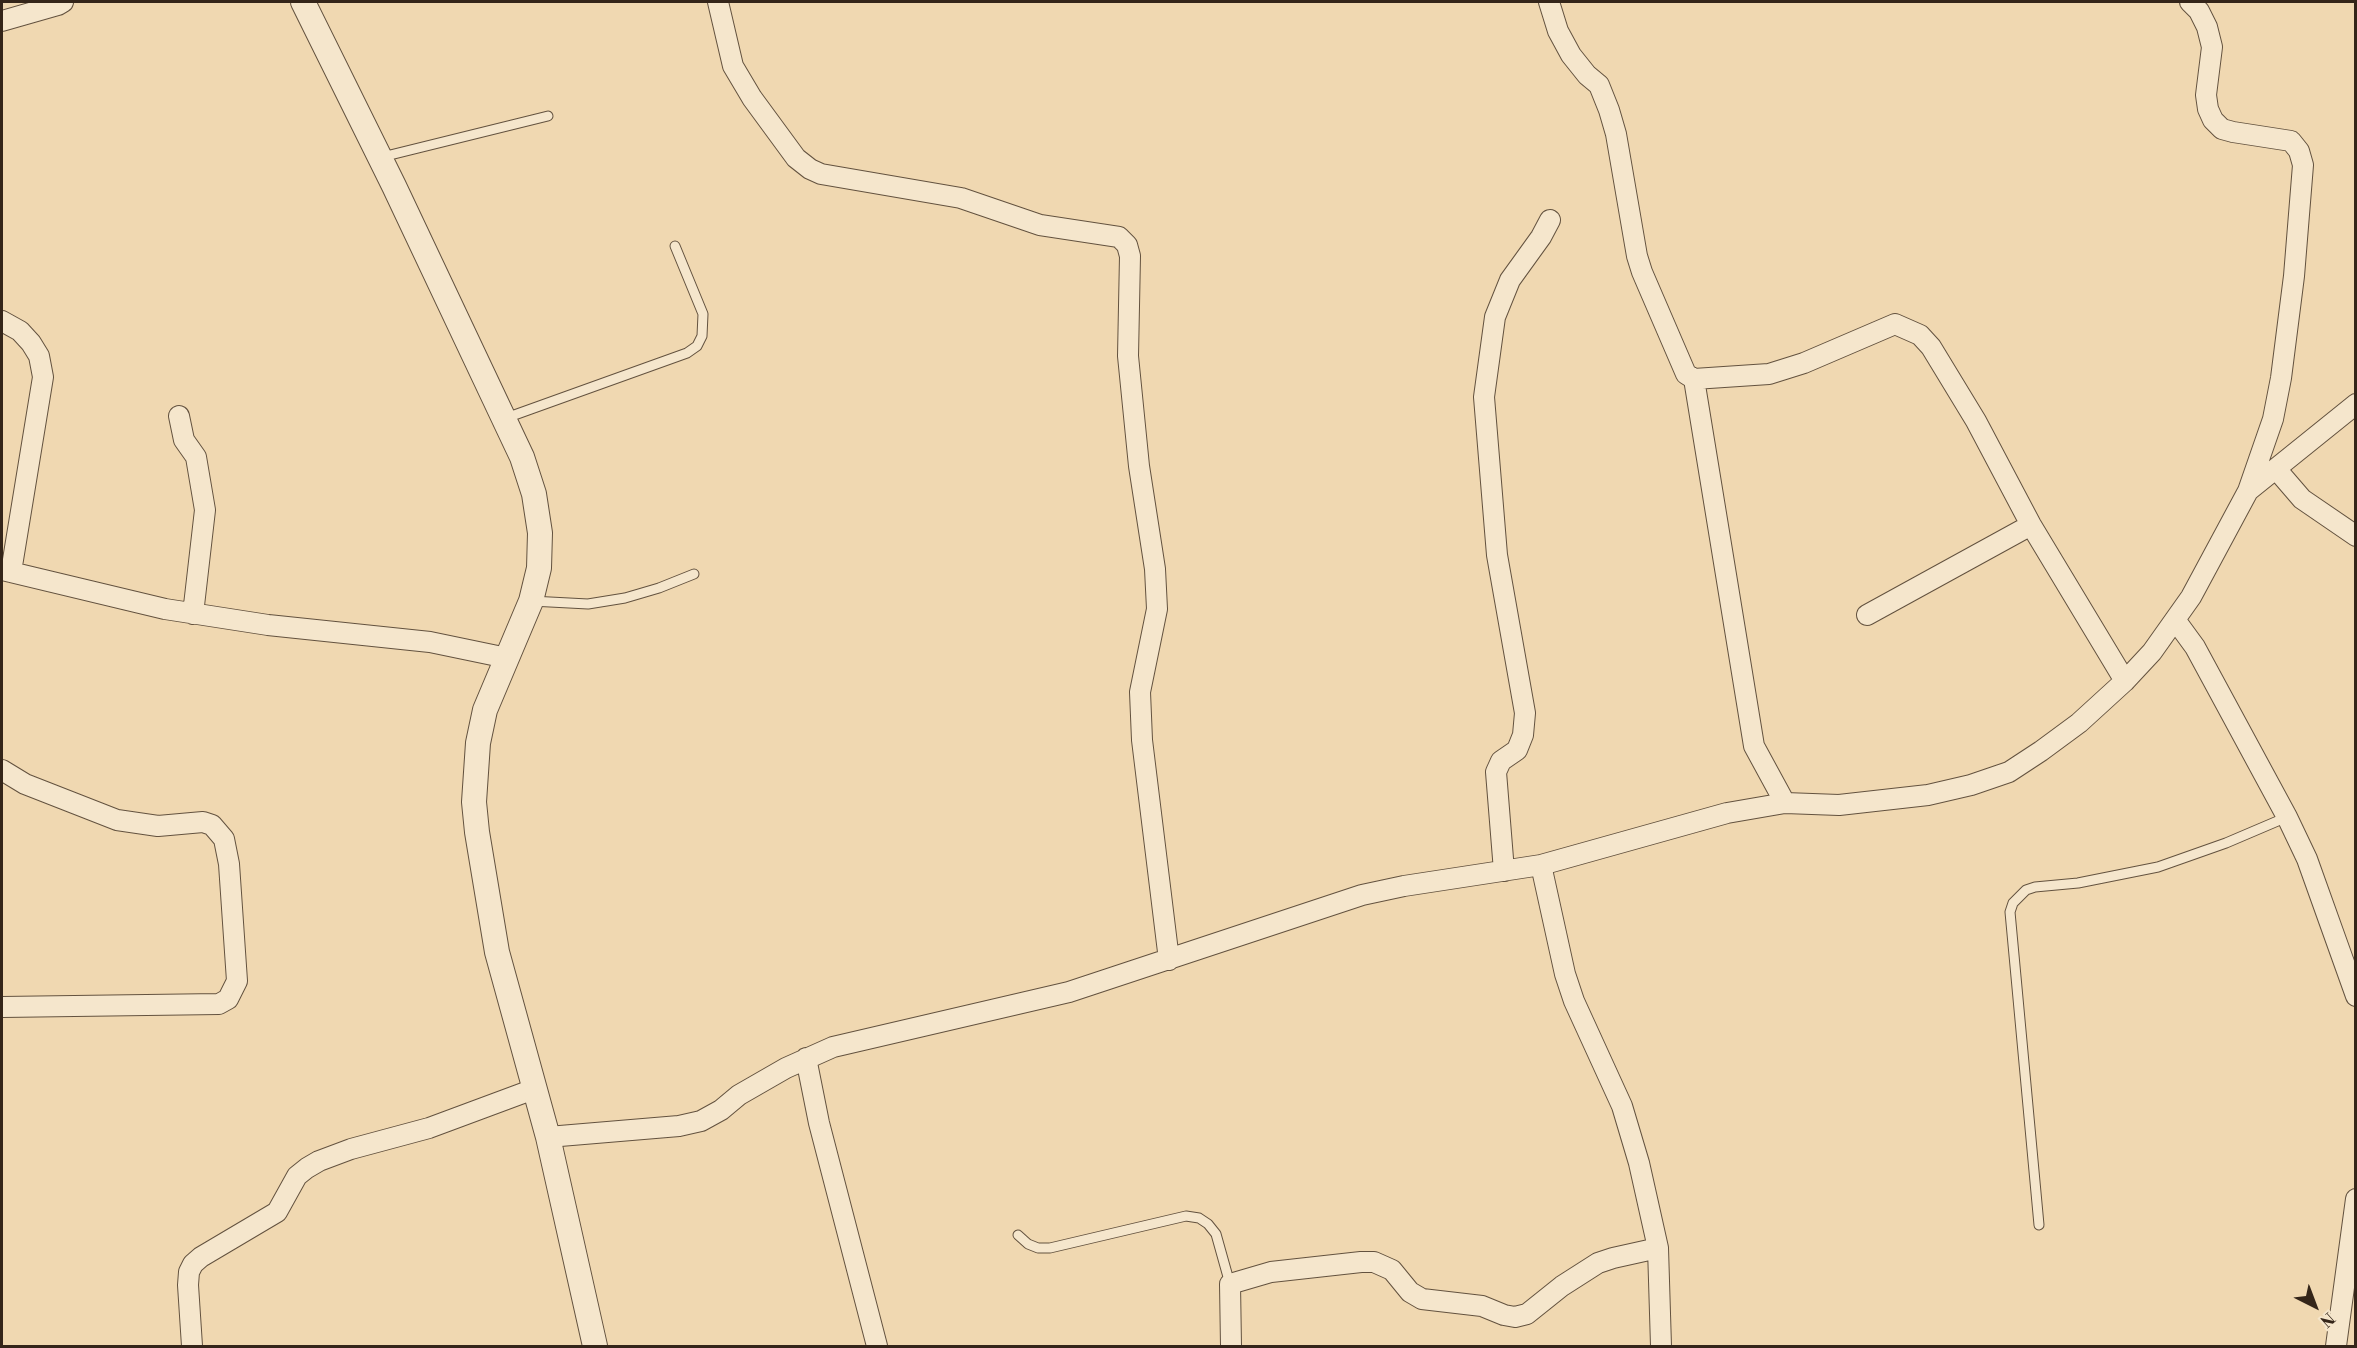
<!DOCTYPE html>
<style>
body{margin:0}
#map{position:relative;width:2357px;height:1348px;overflow:hidden;background:#f0d8b1;font-family:"Libre Bodoni",serif}
canvas{display:block}
.frame{position:absolute;inset:0;border:3px solid #342519;pointer-events:none}
.north{position:absolute;left:2285px;top:1276px;width:60px;height:60px;-webkit-text-stroke:4px #f5e6cc;paint-order:stroke;rotate:138deg;font-size:16px;font-weight:700;line-height:24px;text-align:center;color:#342519}
.north::after{content:'';display:block;margin:auto;width:21px;height:27px;background:#342519;clip-path:polygon(50% 0,100% 100%,50% 72%,0 100%)}
</style>
<div id="map">
<canvas width="2357" height="1348"></canvas>
<div class="frame"></div>
<div class="north">N</div>
</div>
<script>
const c = document.querySelector('canvas').getContext('2d');
c.lineJoin = 'round';
const poly = rows => new Path2D(rows.map(r => 'M' + r).join(''));
function strokePath(path, color, width, dash) { c.strokeStyle = color; c.lineWidth = width; c.lineCap = dash ? 'butt' : 'round'; c.setLineDash(dash || []); c.stroke(path); }
const service = poly([
 [382,157,548,116],
 [506,418,687,353,697,346,702,336,703,314,675,246],
 [531,601,588,604,625,598,659,588,694,574],
 [2039,1225,2010,912,2013,903,2026,890,2035,887,2078,883,2158,867,2226,843,2287,817],
 [1018,1235,1028,1244,1038,1248,1050,1248,1186,1216,1199,1218,1208,1224,1216,1234,1230,1284]
]);
const minor = poly([
 [718,2,733,66,752,98,796,158,810,169,821,174,961,198,1040,225,1119,237,1127,245,1130,256,1128,356,1139,466,1155,569,1157,609,1140,692,1142,740,1169,960],
 [1549,2,1558,31,1571,55,1587,75,1599,85,1609,110,1616,134,1637,256,1642,272,1686,374,1694,379,1769,374,1804,363,1895,324,1920,335,1931,347,1976,421,2031,525,2125,681],
 [2,21,58,5,63,2],
 [2,321,20,331,31,343,39,356,43,377,11,572],
 [1694,379,1754,746,1785,803],
 [179,416,184,440,196,457,205,510,193,614],
 [2277,470,2302,499,2356,536],
 [2248,491,2356,404],
 [2,570,165,609,268,625,430,642,507,658],
 [1867,615,2031,525],
 [2176,621,2195,647,2287,817,2307,859,2356,996],
 [2,770,25,784,117,820,158,826,203,822,212,825,224,839,229,864,237,981,228,999,219,1004,2,1007],
 [1541,865,1565,974,1574,1001,1622,1106,1639,1163,1658,1248,1661,1346],
 [1504,871,1496,772,1501,761,1517,750,1523,735,1525,713,1497,555,1484,397,1495,317,1510,280,1541,237,1550,220],
 [806,1058,819,1123,877,1346],
 [548,1137,679,1126,701,1121,721,1110,739,1095,786,1068,833,1047,1069,992,1362,895,1404,886,1541,865,1727,813,1785,803,1839,805,1928,795,1971,785,2009,772,2041,751,2079,723,2125,681,2152,652,2191,597,2248,491,2273,419,2281,378,2294,276,2303,165,2299,151,2291,141,2233,132,2222,129,2213,120,2208,109,2206,95,2212,47,2207,27,2199,11,2190,2],
 [192,1346,188,1285,189,1272,193,1264,201,1257,277,1212,297,1176,307,1168,319,1161,351,1149,429,1128,534,1089],
 [1231,1346,1230,1284,1271,1272,1361,1262,1374,1262,1392,1270,1410,1292,1422,1299,1482,1306,1504,1315,1515,1317,1527,1314,1562,1286,1598,1263,1613,1258,1658,1248],
 [2336,1346,2356,1199]
]);
const tertiary = poly([
 [303,2,394,186,522,457,534,494,540,533,539,568,531,601,485,710,478,743,474,802,477,832,497,952,548,1137,595,1346]
]);
strokePath(service, '#63523f', 11);
strokePath(minor, '#63523f', 22);
strokePath(tertiary, '#63523f', 26);
strokePath(service, '#f5e6cc', 9);
strokePath(minor, '#f5e6cc', 20);
strokePath(tertiary, '#f5e6cc', 24);
</script>
